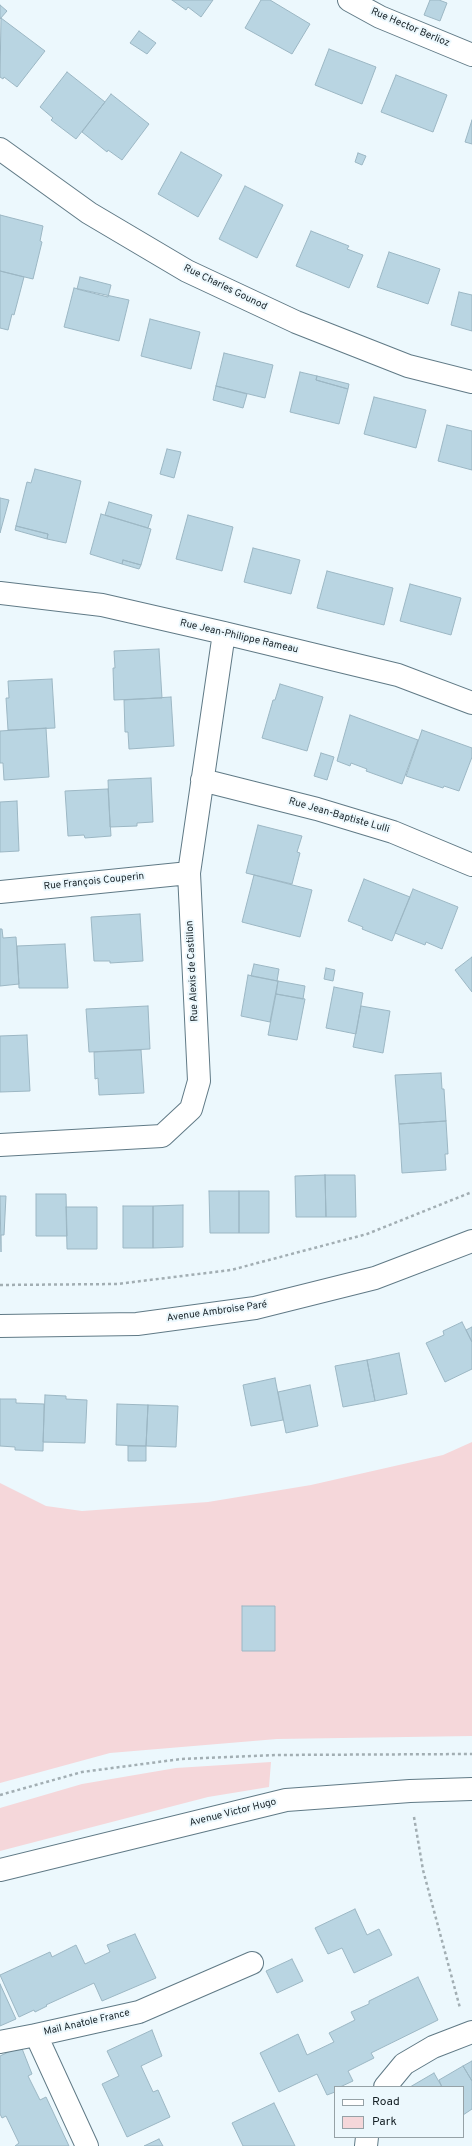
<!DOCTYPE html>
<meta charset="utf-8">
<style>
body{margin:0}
#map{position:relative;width:472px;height:2146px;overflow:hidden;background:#ecf8fd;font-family:Overpass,sans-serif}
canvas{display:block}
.legend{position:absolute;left:334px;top:2086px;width:130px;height:52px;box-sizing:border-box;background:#ecf8fd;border:1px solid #96a2a7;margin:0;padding:5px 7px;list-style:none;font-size:12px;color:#162126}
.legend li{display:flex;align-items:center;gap:8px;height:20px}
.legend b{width:20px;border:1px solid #96a2a7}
</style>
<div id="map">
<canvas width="472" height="2146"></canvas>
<ul class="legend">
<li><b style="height:5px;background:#fff"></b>Road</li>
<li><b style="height:11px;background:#f5d7da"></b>Park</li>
</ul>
</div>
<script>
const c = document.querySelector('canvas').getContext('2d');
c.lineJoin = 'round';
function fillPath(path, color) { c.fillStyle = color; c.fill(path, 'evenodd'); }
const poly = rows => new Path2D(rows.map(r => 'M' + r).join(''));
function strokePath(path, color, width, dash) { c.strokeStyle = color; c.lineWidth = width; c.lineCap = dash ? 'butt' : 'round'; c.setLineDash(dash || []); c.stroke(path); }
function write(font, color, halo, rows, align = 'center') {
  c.font = font + ' Overpass,sans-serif'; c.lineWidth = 4; c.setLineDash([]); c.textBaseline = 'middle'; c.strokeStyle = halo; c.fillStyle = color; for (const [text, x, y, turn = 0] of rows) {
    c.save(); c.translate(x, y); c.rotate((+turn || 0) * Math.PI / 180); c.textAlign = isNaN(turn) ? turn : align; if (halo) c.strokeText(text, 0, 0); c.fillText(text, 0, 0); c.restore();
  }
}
fillPath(poly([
 [472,1442,472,1736,277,1739,110,1753,0,1783,0,1483,46,1506,82,1511,208,1502,311,1485,443,1455],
 [271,1762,269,1787,208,1797,0,1851,0,1808,82,1784,176,1768]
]), '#f5d7da');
const building = poly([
 [172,0,213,0,201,17,188,7,186,10,172,0],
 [261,0,270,0,310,24,292,54,245,28,261,0],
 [430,0,439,0,447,3,440,21,424,15,430,0],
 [0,5,7,11,0,19,0,5],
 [1,18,45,51,17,87,4,77,3,79,0,77,1,18],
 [139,31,156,43,147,54,130,43,139,31],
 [329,49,376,67,362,104,315,85,329,49],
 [67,72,105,102,76,139,51,120,53,118,40,107,67,72],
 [396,75,447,95,433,132,381,112,396,75],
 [111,94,149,124,122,160,108,150,107,152,82,132,111,94],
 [472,120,472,144,465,142,472,120],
 [181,152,222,175,198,217,158,194,181,152],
 [358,153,366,156,362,165,355,162,358,153],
 [245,186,283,205,257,258,219,239,245,186],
 [0,215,43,226,40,241,42,242,33,279,0,271,0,215],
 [311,231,349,246,347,249,363,255,349,288,296,266,311,231],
 [389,252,440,269,428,304,377,287,389,252],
 [0,271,24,277,14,315,12,314,8,330,0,328,0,271],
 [80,277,111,285,108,297,77,289,80,277],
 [74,288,129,300,119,341,64,327,74,288],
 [459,292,472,295,472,331,451,325,459,292],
 [150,319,200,332,191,369,141,356,150,319],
 [224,353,273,365,265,398,216,386,224,353],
 [300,372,317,376,316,380,348,389,339,424,290,412,300,372],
 [317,376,349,384,348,389,316,380,317,376],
 [216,386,247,394,243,408,213,400,216,386],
 [374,397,426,410,416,448,364,434,374,397],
 [447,425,472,431,472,470,438,461,447,425],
 [167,449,181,452,174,478,160,474,167,449],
 [35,469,81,481,66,543,47,539,48,534,16,526,27,482,31,483,35,469],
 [0,498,9,500,0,533,0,498],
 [109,502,152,515,148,528,105,515,109,502],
 [101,514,151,529,141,565,123,560,122,564,90,554,101,514],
 [188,515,233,527,222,571,176,559,188,515],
 [16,526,48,534,47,539,15,530,16,526],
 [253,548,300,560,291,594,244,582,253,548],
 [123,560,141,565,139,569,122,564,123,560],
 [327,571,393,588,384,625,317,608,327,571],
 [410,584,461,598,451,635,400,621,410,584],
 [159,649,162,698,114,700,113,668,115,668,114,651,159,649],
 [52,679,55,728,8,730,6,698,9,698,8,681,52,679],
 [280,684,323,697,307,751,262,738,273,700,275,700,280,684],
 [171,697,174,746,129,749,128,732,125,732,124,700,171,697],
 [350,715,418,740,402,784,366,771,367,769,351,763,350,766,337,761,350,715],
 [46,728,49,777,4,780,3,763,0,763,0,731,46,728],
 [422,730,472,748,472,757,459,791,444,786,443,788,406,776,422,730],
 [321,753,334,757,327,780,314,776,321,753],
 [151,778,153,822,137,823,137,826,110,827,108,780,151,778],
 [108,789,111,836,85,838,84,835,68,836,65,791,108,789],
 [17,801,19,851,0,852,0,802,17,801],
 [258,825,302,836,297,852,300,853,292,884,246,873,258,825],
 [254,875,312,890,300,937,242,922,254,875],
 [364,879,410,897,392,941,362,929,363,927,348,921,364,879],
 [413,889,458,907,442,949,426,942,425,945,395,933,413,889],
 [140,914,143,961,110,963,110,961,94,961,91,917,140,914],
 [0,929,2,929,3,938,16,937,19,984,0,986,0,929],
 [65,944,68,988,19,988,17,946,65,944],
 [472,957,472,992,455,970,472,957],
 [254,964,279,969,277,981,251,976,254,964],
 [326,968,335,970,333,981,324,979,326,968],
 [248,975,278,981,270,1022,241,1016,248,975],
 [278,981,305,986,303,999,276,994,278,981],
 [334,987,363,993,356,1034,326,1028,334,987],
 [276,994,305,999,297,1040,268,1035,276,994],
 [148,1006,150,1049,89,1052,86,1009,148,1006],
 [361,1006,390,1011,383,1053,353,1047,361,1006],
 [27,1035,30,1091,0,1092,0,1036,27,1035],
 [141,1050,144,1093,99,1095,98,1078,95,1079,94,1052,141,1050],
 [441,1073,442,1089,444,1089,446,1121,399,1124,395,1075,441,1073],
 [446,1121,448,1154,445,1154,446,1170,402,1173,399,1124,446,1121],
 [325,1175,326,1217,296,1217,295,1176,325,1175],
 [325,1175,355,1175,356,1217,326,1217,325,1175],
 [209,1191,239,1191,239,1233,210,1233,209,1191],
 [239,1191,269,1191,269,1233,239,1233,239,1191],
 [36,1194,66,1194,67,1236,36,1236,36,1194],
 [0,1196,6,1196,4,1235,1,1235,1,1252,0,1196],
 [183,1205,183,1247,153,1248,153,1206,183,1205],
 [123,1206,153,1206,153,1248,123,1248,123,1206],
 [66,1207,97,1207,97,1249,67,1249,66,1207],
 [462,1322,472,1342,472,1369,445,1382,426,1343,444,1335,443,1331,462,1322],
 [472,1327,472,1342,466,1330,472,1327],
 [399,1353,407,1394,375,1401,367,1360,399,1353],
 [367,1360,375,1401,343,1407,335,1366,367,1360],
 [275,1378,283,1420,251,1426,243,1385,275,1378],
 [310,1385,318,1426,286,1433,278,1392,310,1385],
 [45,1395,66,1396,66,1399,87,1400,85,1443,43,1442,45,1395],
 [0,1399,16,1399,16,1403,44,1404,43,1451,15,1450,15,1447,0,1446,0,1399],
 [117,1404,148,1405,146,1446,116,1445,117,1404],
 [148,1405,178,1406,176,1447,146,1446,148,1405],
 [128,1446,146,1446,146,1461,128,1461,128,1446],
 [242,1606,275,1606,275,1651,242,1651,242,1606],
 [355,1909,367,1935,379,1929,392,1955,354,1973,342,1948,328,1954,315,1928,355,1909],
 [135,1934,156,1978,102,2001,94,1983,46,2005,47,2006,35,2012,34,2010,19,2017,0,1975,50,1952,52,1957,76,1945,85,1964,110,1952,107,1945,135,1934],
 [292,1959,303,1981,277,1993,266,1971,292,1959],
 [418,1977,438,2020,371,2053,374,2058,348,2071,353,2081,340,2087,335,2087,335,2092,327,2095,317,2074,279,2092,260,2053,298,2034,307,2055,334,2042,329,2033,355,2020,351,2012,369,2004,369,2001,418,1977],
 [0,1984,16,2019,0,2026,0,1984],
 [152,2030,162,2056,141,2066,153,2092,158,2090,170,2117,127,2137,102,2084,119,2076,107,2051,152,2030],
 [21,2046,32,2074,28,2076,40,2100,46,2097,69,2146,15,2146,19,2143,6,2116,2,2118,0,2114,0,2056,21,2046],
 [472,2061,472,2081,463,2066,472,2061],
 [463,2066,472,2081,472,2109,463,2115,463,2087,442,2087,439,2080,463,2066],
 [434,2073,442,2087,410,2087,434,2073],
 [274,2103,295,2146,243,2146,232,2123,274,2103],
 [159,2139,163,2146,144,2146,159,2139]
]);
fillPath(building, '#b9d5e2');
strokePath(building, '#9cb7c4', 1);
const minor = poly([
 [349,0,380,17,472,55],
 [0,149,89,213,187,271,296,322,408,366,472,382],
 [0,593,102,605,224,633,398,675,472,703],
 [202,780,317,809,393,832,472,865],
 [0,892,189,873],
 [0,1145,162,1136,191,1109,199,1081,189,873,224,633],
 [0,1326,137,1324,255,1308,375,1278,472,1241],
 [0,2042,36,2035],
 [385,2087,404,2064,433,2047,472,2032],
 [87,2146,36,2035,139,2012,252,1963],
 [366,2146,367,2137]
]);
const secondary = poly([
 [0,1870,286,1800,410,1791,472,1789]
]);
strokePath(minor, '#607a86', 24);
strokePath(secondary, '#607a86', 24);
strokePath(poly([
 [0,1285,117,1284,231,1270,367,1234,472,1192],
 [0,1795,82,1772,181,1759,276,1755,472,1754],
 [414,1817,423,1870,460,2008]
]), '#a2aeb3', 2.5, [3, 3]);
strokePath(minor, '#fff', 22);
strokePath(secondary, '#fff', 22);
write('10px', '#162126', '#ecf8fd', [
 ["Rue Hector Berlioz",410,28,23],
 ["Rue Charles Gounod",225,288,26],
 ["Rue Jean-Philippe Rameau",239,637,13],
 ["Rue Jean-Baptiste Lulli",339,816,16],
 ["Rue François Couperin",94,882,-6],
 ["Rue Alexis de Castillon",193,971,-93],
 ["Avenue Ambroise Paré",217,1312,-8],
 ["Avenue Victor Hugo",233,1813,-14],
 ["Mail Anatole France",87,2023,-13]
]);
</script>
